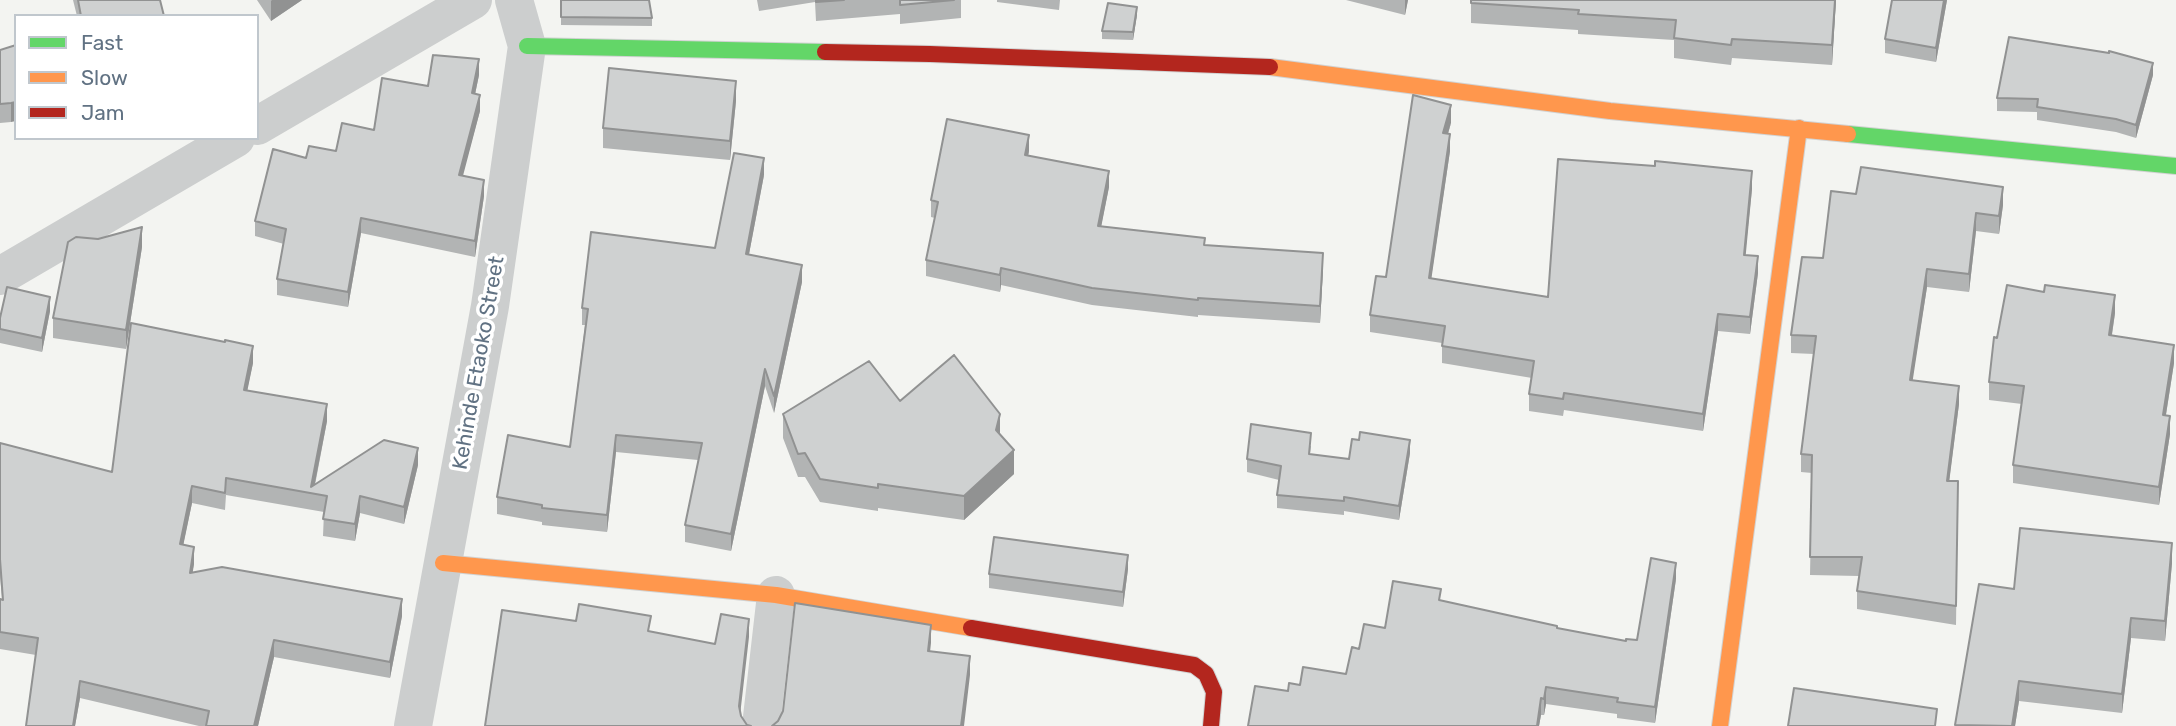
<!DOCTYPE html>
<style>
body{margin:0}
#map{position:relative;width:2176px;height:726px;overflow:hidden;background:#f3f4f1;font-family:Rubik,sans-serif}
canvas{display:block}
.legend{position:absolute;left:14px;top:14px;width:245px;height:126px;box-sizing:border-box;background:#fff;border:2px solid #c0c7cd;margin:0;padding:9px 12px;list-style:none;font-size:21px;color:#617283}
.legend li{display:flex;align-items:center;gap:14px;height:35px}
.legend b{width:35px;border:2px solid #c0c7cd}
</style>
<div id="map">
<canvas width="2176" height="726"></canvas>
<ul class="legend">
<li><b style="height:9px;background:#63d668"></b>Fast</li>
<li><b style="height:9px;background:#ff974d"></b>Slow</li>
<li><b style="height:9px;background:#b3261e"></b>Jam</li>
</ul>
</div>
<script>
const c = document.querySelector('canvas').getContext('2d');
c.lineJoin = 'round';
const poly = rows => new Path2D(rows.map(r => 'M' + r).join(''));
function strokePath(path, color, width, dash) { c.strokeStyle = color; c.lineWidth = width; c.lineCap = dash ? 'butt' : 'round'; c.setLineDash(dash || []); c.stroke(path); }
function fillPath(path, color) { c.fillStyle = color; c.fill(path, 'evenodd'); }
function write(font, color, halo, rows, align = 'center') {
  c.font = font + ' Rubik,sans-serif'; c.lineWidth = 7; c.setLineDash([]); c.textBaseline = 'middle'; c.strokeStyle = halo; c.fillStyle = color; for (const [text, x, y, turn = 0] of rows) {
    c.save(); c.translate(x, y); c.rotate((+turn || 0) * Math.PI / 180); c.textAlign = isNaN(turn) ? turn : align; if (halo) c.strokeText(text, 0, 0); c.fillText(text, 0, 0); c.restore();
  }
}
const fast = poly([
 [527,46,825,52],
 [1848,134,2176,166]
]);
const slow = poly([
 [1270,67,1610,111,1848,134],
 [443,563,776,595,971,628],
 [1720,726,1799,128]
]);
const jam = poly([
 [825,52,930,54,1270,67],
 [971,628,1194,665,1206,674,1214,692,1211,726]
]);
strokePath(fast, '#d1d2d2', 18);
strokePath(slow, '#d1d2d2', 18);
strokePath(jam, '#d1d2d2', 18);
strokePath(poly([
 [257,126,473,0],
 [0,276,236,138],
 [413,726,490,306,508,180,527,46,514,0],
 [761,726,776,595]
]), '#cccece', 38);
strokePath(fast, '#63d668', 16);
strokePath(slow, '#ff974d', 16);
strokePath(jam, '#b3261e', 16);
fillPath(poly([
 [73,0,160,0,164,16,77,16],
 [257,0,302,0,271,21],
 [561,0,652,18,652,26,561,25],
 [757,0,961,0,961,18,900,24,900,14,816,21,815,2,759,11],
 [997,0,1060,0,1059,10,997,2],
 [1346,0,1408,0,1405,15],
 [1471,0,1836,0,1832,65,1732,58,1731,65,1674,58,1674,40,1578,34,1578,30,1471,23],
 [1947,0,1936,62,1885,53,1885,39],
 [1137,15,1133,40,1102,39,1102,31],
 [16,45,11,122,0,123,0,50],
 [479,75,475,94,480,111,462,176,484,196,475,257,361,233,348,307,277,295,277,279,284,244,255,236,255,221,306,158,336,151,374,130,428,86],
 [2153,75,2136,138,2116,132,2037,120,2037,112,1997,111,1997,98],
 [736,101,730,160,603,148,603,128],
 [1451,123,1448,134,1450,151,1431,278,1548,297,1752,189,1745,255,1758,273,1750,334,1718,331,1703,431,1564,410,1563,416,1529,411,1529,394,1532,378,1442,363,1442,343,1370,332,1370,315],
 [1029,151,1028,156,1109,187,1101,226,1205,245,1323,269,1320,323,1198,315,1198,317,1092,305,1001,285,1000,292,926,276,926,260,935,218,931,217,931,200],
 [764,175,749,254,802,282,774,413,765,386,731,551,685,542,685,525,698,460,616,452,607,532,542,525,542,522,497,514,497,497,570,447,585,325,582,325,582,308,715,248],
 [1856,194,2003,205,1999,234,1976,231,1969,292,1927,287,1912,380,1959,404,1949,481,1958,481,1956,625,1857,609,1857,591,1859,576,1810,575,1812,473,1801,472,1801,454,1814,354,1791,353,1791,335,1823,258],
 [142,247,126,349,53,338,53,318],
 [50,311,42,352,0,343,0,318],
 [2115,313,2112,335,2174,363,2166,415,2170,434,2159,505,2013,483,2013,465,2022,404,1989,400,1989,382,1997,338],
 [225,342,253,363,247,390,327,421,315,485,418,465,404,524,360,513,355,541,323,536,324,512,226,495,225,510,192,503,183,545,194,564,192,573,402,616,390,678,274,657,258,726,199,726,80,698,75,726,26,726,36,655,0,649,0,599,2,599,0,576,0,443,112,472],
 [900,401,1000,434,1014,474,964,520,878,508,878,511,820,502,805,477,798,477,783,438,783,414],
 [1311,446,1310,454,1349,459,1410,453,1399,520,1344,511,1344,515,1277,508,1277,495,1279,480,1247,472,1247,459],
 [2172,563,2165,641,2131,638,2122,713,2019,701,2015,726,1955,726,1979,584,2014,589],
 [1128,569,1123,607,989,588,989,574],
 [1676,579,1655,723,1617,718,1617,714,1546,704,1544,715,1541,715,1539,726,1248,726,1288,691,1300,685,1346,674,1359,649,1385,628,1441,600,1557,628,1626,641,1637,640]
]), '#b2b4b4');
fillPath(poly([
 [272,0,302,0,271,21,271,1],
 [1405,0,1408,0,1405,15],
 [1835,0,1836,0,1832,65,1832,45],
 [1944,0,1947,0,1936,62,1936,48],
 [1137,7,1137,15,1133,40,1133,32],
 [479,59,479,75,472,109,472,93],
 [2153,63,2153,75,2136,138,2136,125],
 [736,81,736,101,730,160,730,141],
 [480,95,480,111,459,191,459,175],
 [16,102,16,121,11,122,11,103],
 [1451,105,1451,123,1443,150,1443,133],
 [1450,134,1450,151,1429,295,1429,278],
 [1029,135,1029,151,1025,172,1025,155],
 [764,158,764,175,746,270,746,254],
 [1109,171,1109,187,1098,243,1098,226],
 [1752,171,1752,189,1744,273,1744,255],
 [484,180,484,196,475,257,475,241],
 [2003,187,2003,205,1999,234,1999,216],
 [1976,213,1976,231,1969,292,1969,274],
 [361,218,361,233,348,307,348,292],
 [142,227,142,247,126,349,126,330],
 [1323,253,1323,269,1320,323,1320,306],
 [1758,256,1758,273,1750,334,1750,317],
 [802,265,802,282,774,413,774,396],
 [1001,268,1001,285,1000,292,1000,275],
 [1927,269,1927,287,1910,398,1910,380],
 [2115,295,2115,313,2109,353,2109,335],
 [50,297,50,311,42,352,42,338],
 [1718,314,1718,331,1703,431,1703,414],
 [2174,345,2174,363,2163,433,2163,415],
 [253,346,253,363,244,407,244,390],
 [765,369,765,386,731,551,731,534],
 [1959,386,1959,404,1947,499,1947,481],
 [327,404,327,421,313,493,311,487],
 [1000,414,1000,438,996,430],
 [2170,416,2170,434,2159,505,2159,487],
 [616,435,616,452,607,532,607,515],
 [1410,440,1410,453,1399,520,1399,506],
 [418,448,418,465,404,524,404,507],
 [1014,450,1014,474,964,520,964,496],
 [192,486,192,503,180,561,180,544],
 [360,496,360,513,355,541,355,524],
 [2172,543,2172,563,2165,641,2165,621],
 [194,547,194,564,190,590,190,573],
 [1128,555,1128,569,1123,607,1123,592],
 [1676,563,1676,579,1655,723,1655,707],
 [402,599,402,616,390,678,390,662],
 [2131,618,2131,638,2122,713,2122,694],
 [749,619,749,637,739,724,739,706],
 [931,625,931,643,928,670,928,651],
 [274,640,274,657,258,726,254,726],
 [970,656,970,675,964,726,961,726],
 [80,681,80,698,75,726,73,726],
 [2019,681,2019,701,2015,726,2012,726],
 [1546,687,1546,704,1544,715,1544,699],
 [1541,698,1541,715,1539,726,1537,726]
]), '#919292');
const building = poly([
 [78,0,160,0,164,16,81,16,78,0],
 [561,0,649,0,652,18,561,17,561,0],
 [816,0,844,0,816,2,816,0],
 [900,0,954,0,900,5,900,0],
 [1471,0,1835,0,1832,45,1732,39,1731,45,1674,38,1676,20,1578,14,1579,10,1471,3,1471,0],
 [1892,0,1944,0,1936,48,1885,39,1892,0],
 [1108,3,1137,7,1133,32,1102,31,1108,3],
 [2009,37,2109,53,2109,51,2153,63,2136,125,2116,119,2037,107,2038,99,1997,98,2009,37],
 [16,45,16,102,11,103,0,104,0,50,16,45],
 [433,55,479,59,472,93,480,95,459,175,484,180,475,241,361,218,348,292,277,279,286,229,255,221,273,149,306,158,309,146,336,151,342,123,374,130,382,78,428,86,433,55],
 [609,68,736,81,730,141,603,128,609,68],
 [1413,95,1451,105,1443,133,1450,134,1429,278,1548,297,1558,159,1655,166,1655,161,1752,171,1744,255,1758,256,1750,317,1718,314,1703,414,1564,393,1563,399,1529,394,1534,361,1442,346,1445,326,1370,315,1376,276,1386,277,1413,95],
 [947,119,1029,135,1025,155,1109,171,1098,226,1205,238,1204,245,1323,253,1320,306,1198,298,1198,300,1092,288,1001,268,1000,275,926,260,938,202,931,200,947,119],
 [734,153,764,158,746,254,802,265,774,396,765,369,731,534,685,525,702,443,616,435,607,515,542,508,542,505,497,497,508,435,570,447,588,309,582,308,591,232,715,248,734,153],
 [1861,167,2003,187,1999,216,1976,213,1969,274,1927,269,1910,380,1959,386,1947,481,1958,481,1956,606,1857,591,1862,557,1810,557,1812,455,1801,454,1816,336,1791,335,1802,257,1823,258,1831,191,1856,194,1861,167],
 [142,227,126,330,53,318,68,242,76,237,98,239,142,227],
 [2007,285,2044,292,2045,285,2115,295,2109,335,2174,345,2163,415,2170,416,2159,487,2013,465,2024,386,1989,382,1994,337,1997,338,2007,285],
 [7,287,50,297,42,338,0,329,0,318,7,287],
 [131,323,225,342,225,340,253,346,244,390,327,404,311,487,384,440,418,448,404,507,360,496,355,524,323,519,327,496,226,478,225,493,192,486,180,544,194,547,190,573,222,567,402,599,390,662,274,640,254,726,206,726,209,711,80,681,73,726,26,726,38,638,0,632,0,599,3,600,0,559,0,443,112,472,131,323],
 [954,355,1000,414,996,430,1014,450,964,496,878,484,878,488,820,479,805,453,798,454,783,414,869,361,900,401,954,355],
 [1251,424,1311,433,1309,454,1349,459,1352,439,1359,440,1360,432,1410,440,1399,506,1344,497,1344,501,1277,495,1281,466,1247,459,1251,424],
 [2020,528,2172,543,2165,621,2131,618,2122,694,2019,681,2012,726,1955,725,1979,584,2014,589,2020,528],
 [994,537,1128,555,1123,592,989,574,994,537],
 [1651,558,1676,563,1655,707,1617,702,1618,698,1546,687,1544,699,1541,698,1537,726,1248,726,1255,686,1288,691,1289,683,1300,685,1303,667,1346,674,1352,647,1359,649,1364,624,1385,628,1393,581,1441,589,1439,600,1557,626,1557,628,1626,641,1626,639,1637,640,1651,558],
 [795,603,931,625,928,651,970,656,961,726,772,726,778,721,783,711,795,603],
 [579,604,651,616,648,631,715,644,721,614,749,619,739,706,741,716,747,725,751,726,485,726,502,610,576,621,579,604],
 [1794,688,1937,709,1935,726,1788,726,1794,688]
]);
fillPath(building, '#cfd1d1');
strokePath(building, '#919292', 2);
write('21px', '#617283', '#fff', [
 ["Kehinde Etaoko Street",479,363,-80]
]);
</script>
